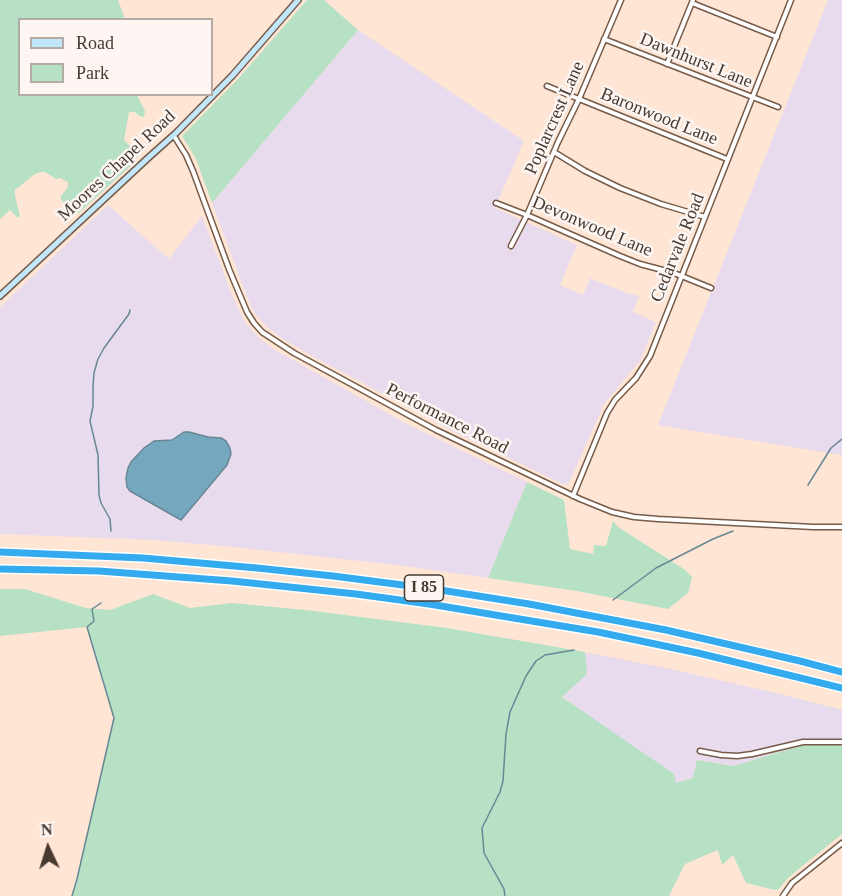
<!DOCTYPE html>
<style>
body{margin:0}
#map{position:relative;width:842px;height:896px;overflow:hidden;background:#fee5d4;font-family:Georgia,serif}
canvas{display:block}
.legend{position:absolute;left:18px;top:18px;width:195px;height:78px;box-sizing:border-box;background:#fdf6f2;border:2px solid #b4aba5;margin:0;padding:8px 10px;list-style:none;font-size:18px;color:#463a31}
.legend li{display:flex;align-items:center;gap:12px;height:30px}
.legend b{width:30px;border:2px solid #b4aba5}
.north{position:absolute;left:18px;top:818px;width:60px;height:60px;-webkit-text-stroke:4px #fdf6f2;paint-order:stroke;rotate:356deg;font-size:16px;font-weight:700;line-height:24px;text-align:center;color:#463a31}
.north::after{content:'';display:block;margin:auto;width:21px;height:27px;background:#463a31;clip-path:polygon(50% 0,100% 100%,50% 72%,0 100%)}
</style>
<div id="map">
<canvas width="842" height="896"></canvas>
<ul class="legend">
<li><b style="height:8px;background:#c2e6fa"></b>Road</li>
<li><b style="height:16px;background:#b7e1c5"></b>Park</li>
</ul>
<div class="north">N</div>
</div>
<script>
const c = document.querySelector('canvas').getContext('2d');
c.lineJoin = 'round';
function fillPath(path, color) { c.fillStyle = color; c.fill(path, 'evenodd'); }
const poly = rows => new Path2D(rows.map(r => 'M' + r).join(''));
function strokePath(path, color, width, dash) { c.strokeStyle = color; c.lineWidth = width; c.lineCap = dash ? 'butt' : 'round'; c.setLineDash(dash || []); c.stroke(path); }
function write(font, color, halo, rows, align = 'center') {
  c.font = font + ' Georgia,serif'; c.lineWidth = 5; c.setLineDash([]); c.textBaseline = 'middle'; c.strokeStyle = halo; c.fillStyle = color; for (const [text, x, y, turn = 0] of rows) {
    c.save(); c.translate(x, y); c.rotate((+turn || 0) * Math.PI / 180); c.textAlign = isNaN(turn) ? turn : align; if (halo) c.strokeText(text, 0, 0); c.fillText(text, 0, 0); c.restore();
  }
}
fillPath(poly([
 [828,0,842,0,842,455,663,426,658,425],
 [358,30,524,141,495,208,577,245,560,285,583,295,590,278,624,292,639,296,633,312,656,322,640,361,604,404,569,483,565,485,458,434,314,357,283,339,267,327,256,315,249,302,212,203],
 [108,205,169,259,202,216,232,295,245,322,258,337,275,350,302,365,409,425,527,482,488,578,397,565,233,547,154,540,0,534,0,307],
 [585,652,675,670,780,694,842,710,842,744,810,743,733,766,698,760,693,778,676,784,562,696,587,674]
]), '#e9dbee');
fillPath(poly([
 [0,0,118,0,125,19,20,20,20,94,137,95,145,111,144,117,139,116,135,112,129,112,124,140,137,153,136,161,79,213,71,209,61,200,61,196,68,187,68,182,60,178,56,179,45,172,41,172,35,174,15,190,15,196,20,216,18,218,10,210,0,219],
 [307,0,324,0,358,30,212,203,196,159,182,136,237,80],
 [527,482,564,500,570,549,593,554,594,545,606,546,613,521,618,527,684,569,692,577,688,593,668,609,577,591,488,578],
 [0,589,25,589,86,608,110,610,153,594,190,608,232,603,306,610,447,628,585,652,587,674,562,697,674,774,676,783,693,778,697,760,733,766,810,743,842,744,842,834,795,872,787,879,779,889,775,890,746,883,733,855,722,865,718,850,685,864,669,896,72,896,77,878,114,717,87,627,0,636]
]), '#b7e1c5');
const water = poly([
 [184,432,189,432,208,437,221,438,226,441,230,448,231,454,227,465,181,520,130,491,127,487,126,478,128,468,131,462,144,448,154,441,172,440,184,432]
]);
fillPath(water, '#75a8bf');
strokePath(water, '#678794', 1.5);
strokePath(poly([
 [808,485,831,448,842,439],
 [111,531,110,519,101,503,99,495,98,455,90,421,93,406,93,387,94,373,98,359,104,348,129,314,130,310],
 [613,600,656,568,713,539,733,531],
 [72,896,77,879,114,718,87,627,94,621,92,609,101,603],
 [505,896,504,889,484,853,482,828,500,792,503,781,506,734,510,712,526,676,536,661,545,655,574,650]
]), '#678794', 1.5);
const minor = poly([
 [692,3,777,37],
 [604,39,778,107],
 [667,64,693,0],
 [547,86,727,159],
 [174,136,186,155,193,171,229,269,247,312,254,323,262,332,294,353,436,430,580,499,612,512,634,517,658,519,813,527,842,527],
 [554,152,585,171,620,188,661,204,705,217],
 [496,203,527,215,620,256,640,264,674,273,711,288],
 [511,246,527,215,558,142,579,99,621,0],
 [573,496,607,413,615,400,636,378,650,356,791,0],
 [700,751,721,755,737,756,752,754,803,742,842,742],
 [783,896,792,883,842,843]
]);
const secondary = poly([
 [0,296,148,158,176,133,232,76,298,0]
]);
const motorway = poly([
 [0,552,143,558,257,568,333,576,434,589,529,604,666,630,800,661,842,672],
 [0,569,99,571,232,581,356,594,429,604,598,632,698,653,842,688]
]);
strokePath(minor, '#765b49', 7);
strokePath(secondary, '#765b49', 8);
strokePath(motorway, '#fff', 10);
strokePath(minor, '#fff', 4);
strokePath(secondary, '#c2e6fa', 5);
strokePath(motorway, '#34aaef', 7);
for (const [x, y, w] of [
 [424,588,39]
]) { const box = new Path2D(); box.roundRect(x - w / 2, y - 13, w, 26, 4.5); c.fillStyle = '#fdf6f2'; c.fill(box); strokePath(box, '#463a31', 1.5); }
write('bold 16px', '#463a31', null, [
 ["I 85",424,588]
]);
write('18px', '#463a31', '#fdf6f2', [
 ["Dawnhurst Lane",696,61,22],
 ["Baronwood Lane",659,117,22],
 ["Poplarcrest Lane",555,118,-66],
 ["Moores Chapel Road",117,166,-43],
 ["Devonwood Lane",592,227,23],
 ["Cedarvale Road",678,248,-68],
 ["Performance Road",447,419,27]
]);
</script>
